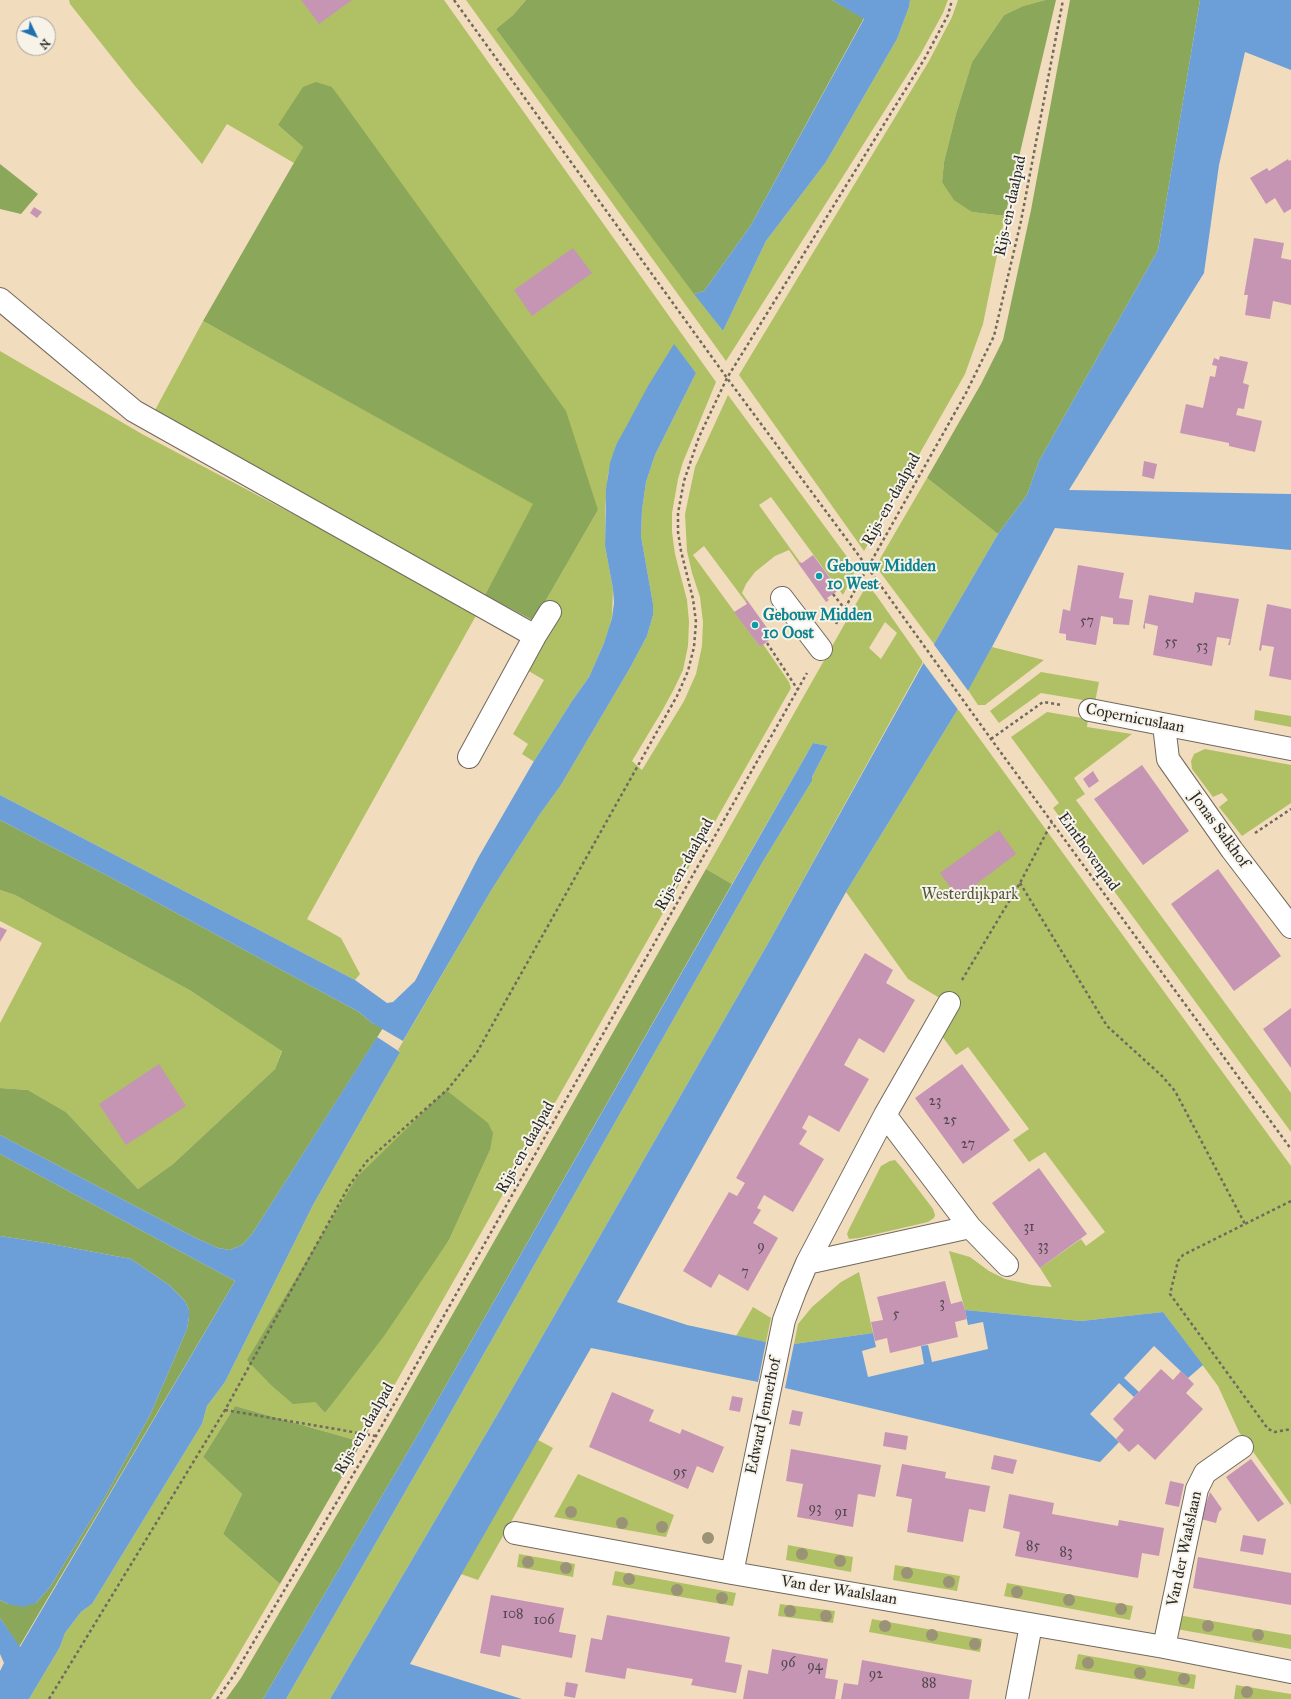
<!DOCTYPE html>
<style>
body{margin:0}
#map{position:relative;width:1291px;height:1699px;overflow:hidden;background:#f2dcbe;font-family:"IM FELL Great Primer",serif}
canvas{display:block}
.north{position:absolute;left:16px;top:16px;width:40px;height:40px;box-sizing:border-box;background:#f7f3e8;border:1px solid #a5a39c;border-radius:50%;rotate:133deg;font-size:11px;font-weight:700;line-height:16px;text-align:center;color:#2b2b2b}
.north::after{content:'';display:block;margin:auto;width:14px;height:18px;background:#1f6fb2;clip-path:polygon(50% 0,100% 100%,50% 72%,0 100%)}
</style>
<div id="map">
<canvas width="1291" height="1699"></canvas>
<div class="north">N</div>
</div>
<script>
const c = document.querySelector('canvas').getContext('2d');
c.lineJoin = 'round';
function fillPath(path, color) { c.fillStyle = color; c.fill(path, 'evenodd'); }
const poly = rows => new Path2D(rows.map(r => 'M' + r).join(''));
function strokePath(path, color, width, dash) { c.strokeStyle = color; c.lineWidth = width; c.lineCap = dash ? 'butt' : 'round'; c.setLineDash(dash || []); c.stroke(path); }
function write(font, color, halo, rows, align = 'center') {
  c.font = font + ' "IM FELL Great Primer",serif'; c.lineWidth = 4; c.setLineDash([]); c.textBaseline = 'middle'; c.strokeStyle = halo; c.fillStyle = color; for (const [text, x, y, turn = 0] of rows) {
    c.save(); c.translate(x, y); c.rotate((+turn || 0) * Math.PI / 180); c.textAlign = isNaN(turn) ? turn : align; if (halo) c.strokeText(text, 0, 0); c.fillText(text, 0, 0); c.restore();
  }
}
fillPath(poly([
 [69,0,444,0,716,382,683,462,678,479,672,513,672,532,675,554,687,600,689,622,688,646,683,670,674,689,662,711,632,761,642,770,684,701,696,674,702,646,703,622,700,597,692,573,687,551,685,514,695,467,728,395,856,569,843,595,771,497,759,505,800,562,798,563,789,550,775,556,755,572,746,584,742,593,747,600,745,601,704,546,693,555,760,647,763,644,789,682,791,688,362,1442,235,1406,203,1457,242,1494,223,1534,280,1584,231,1667,211,1699,29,1699,60,1647,65,1633,81,1612,92,1604,202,1424,207,1406,225,1382,313,1205,379,1089,400,1051,398,1050,492,889,540,814,561,785,630,668,647,636,653,615,653,604,641,536,642,510,646,482,655,455,696,373,684,358,616,445,608,474,605,510,605,546,613,589,612,617,609,628,604,643,589,677,572,701,534,761,533,761,522,754,528,744,513,734,544,680,527,670,545,602,598,510,332,87,278,125,303,147,294,163,227,124,202,164,135,86,70,4],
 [490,1150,449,1240,325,1413,315,1402],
 [466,0,526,0,513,15,496,29,723,331,766,241,826,162,897,39,909,7,910,0,948,0,943,13,920,55,726,361],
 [958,0,1045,0,1023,6,1004,15,972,62,956,114,944,162,942,182,972,212,1005,216,983,324,965,374,864,551,739,375,929,61,952,17],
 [203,321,534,504,485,595,154,412],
 [0,351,142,434,478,612,307,919,341,938,360,974,355,980,0,795],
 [927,478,998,534,934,644,880,572,878,564,881,557],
 [865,588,870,588,876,595,923,662,770,940,500,1410,330,1699,286,1699,431,1447,762,863,812,781,812,777,828,746,813,743,732,884,706,869],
 [885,622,897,633,881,659,869,648],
 [992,647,1044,660,985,705,978,705,968,690],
 [1041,672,1099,682,1095,702,1041,693,999,723,990,711],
 [958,709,1291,1166,1291,1505,1239,1432,1218,1386,1163,1312,1081,1321,965,1310,949,1251,970,1257,989,1271,1005,1279,1032,1285,1052,1287,1040,1268,1081,1239,1086,1246,1105,1232,1045,1152,1029,1162,1013,1140,1029,1129,968,1047,956,1055,942,1036,958,1009,908,979,846,892],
 [1255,710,1291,716,1291,727,1254,720],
 [1047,712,1088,719,1087,727,1132,734,1074,778,1085,794,1076,800,1291,1093,1291,1132,1053,808,1059,803,1011,737],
 [1205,749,1291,765,1291,803,1242,836,1219,807,1228,800,1222,793,1213,797,1192,769,1191,761,1194,754],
 [0,890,15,895,191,991,282,1050,275,1069,173,1164,138,1189,66,1112,28,1090,0,1088,0,1023,42,943,0,921],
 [895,1160,902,1168,933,1209,935,1215,934,1218,928,1222,859,1238,849,1239,847,1234,849,1229,881,1166,890,1161],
 [859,1272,873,1333,794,1344,798,1324,812,1307,841,1282],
 [753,1307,771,1318,766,1342,736,1336],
 [538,1440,553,1448,478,1580,461,1574],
 [578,1474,674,1515,666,1537,554,1517],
 [788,1545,853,1557,851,1572,786,1560],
 [519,1554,575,1564,573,1577,517,1567],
 [895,1565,960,1576,957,1591,893,1580],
 [615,1571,736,1593,733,1606,612,1585],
 [1007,1583,1133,1606,1130,1620,1004,1596],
 [780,1604,835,1611,833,1623,778,1616],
 [1178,1615,1291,1635,1291,1649,1176,1629],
 [872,1619,982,1639,980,1652,869,1632],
 [1078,1654,1196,1675,1194,1689,1075,1669],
 [1236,1685,1291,1694,1291,1699,1234,1699]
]), '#afc164');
fillPath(poly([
 [526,0,832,0,864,18,751,225,704,291,694,294,496,29,513,15],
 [1045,0,1056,0,1005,216,972,212,954,200,942,182,944,162,956,114,972,62,1004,15,1023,6],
 [1070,0,1200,0,1158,250,1039,461,1027,495,998,534,927,478,981,384,1003,340,1031,210],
 [316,82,332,87,566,411,598,510,534,621,485,595,533,504,203,321,303,147,278,125,303,87],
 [0,164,38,194,21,214,0,209],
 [0,820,108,876,359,1012,372,1023,383,1028,252,1234,242,1245,230,1250,218,1248,194,1237,0,1135,0,1088,28,1090,66,1112,138,1189,173,1164,275,1069,282,1051,191,991,15,895,0,890],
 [706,869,732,884,417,1436,263,1699,226,1699,241,1678,389,1426],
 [446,1090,488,1123,493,1133,490,1150,449,1240,384,1336,325,1413,315,1402,293,1404,271,1385,247,1360,357,1177],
 [0,1154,235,1281,19,1647,0,1618,0,1600,8,1604,36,1603,50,1587,106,1495,150,1415,187,1329,189,1317,189,1310,185,1301,169,1285,131,1259,46,1243,0,1236],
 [235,1406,362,1442,280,1584,223,1534,242,1494,203,1457]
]), '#8ba75a');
fillPath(poly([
 [832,0,910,0,909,7,897,39,826,162,766,241,723,331,694,294,704,291,751,225,864,19],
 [1200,0,1291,0,1291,70,1245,52,1219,165,1204,273,1069,490,1291,494,1291,550,1055,528,992,647,958,709,846,892,617,1302,687,1325,766,1342,758,1382,591,1348,410,1664,522,1699,330,1699,500,1410,770,940,934,644,998,534,1027,495,1039,461,1158,250],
 [674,344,696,373,655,455,646,482,642,510,641,536,653,604,653,615,647,636,630,668,561,785,540,814,492,889,403,1041,372,1023,359,1012,108,876,0,820,0,795,355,980,387,1003,393,1002,415,981,478,858,534,761,572,701,589,677,604,643,612,618,614,603,613,589,605,546,606,489,610,463,616,445,626,427,648,386],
 [813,743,828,746,812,777,812,781,762,863,431,1447,286,1699,263,1699,417,1436],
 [377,1037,400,1052,313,1205,225,1382,207,1406,202,1424,92,1604,81,1612,65,1633,60,1647,29,1699,0,1699,0,1671,4,1663,0,1654,0,1618,20,1647,235,1281,0,1154,0,1135,194,1237,218,1248,230,1250,242,1245,252,1234],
 [0,1236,46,1243,131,1259,169,1285,185,1301,189,1310,189,1317,187,1329,150,1415,106,1495,50,1587,36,1603,23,1607,8,1604,0,1600],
 [965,1310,1081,1321,1163,1312,1203,1365,1188,1378,1154,1346,1124,1378,1139,1392,1134,1397,1119,1383,1090,1414,1119,1442,1100,1462,785,1388,794,1344,873,1333,876,1347,862,1351,868,1377,924,1364,921,1346,928,1345,932,1362,988,1349,983,1322,968,1325]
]), '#6c9fd8');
fillPath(poly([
 [932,642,969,692,959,711,922,661]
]), '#f2dcbe');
fillPath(poly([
 [301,0,352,0,319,24],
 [1288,159,1289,161,1291,160,1291,209,1284,213,1275,198,1266,204,1250,178,1267,168,1269,171],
 [34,207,42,212,37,218,30,213],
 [1254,238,1284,243,1281,258,1291,260,1291,305,1273,301,1270,319,1245,315,1248,295,1244,295],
 [573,248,592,273,532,316,514,290],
 [1220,356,1248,362,1243,383,1249,385,1244,409,1238,408,1236,415,1262,421,1255,452,1229,446,1229,443,1180,433,1186,404,1203,408,1210,376,1215,377,1217,366,1212,365,1214,358,1219,360],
 [1144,461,1157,464,1154,479,1142,476],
 [813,555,839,590,827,598,829,600,826,602,798,563,800,562,802,563],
 [1078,565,1124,573,1119,598,1133,600,1129,625,1113,624,1113,618,1101,616,1096,645,1066,640,1066,634,1059,633,1063,609,1070,611],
 [1195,592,1239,599,1230,645,1228,645,1230,639,1217,637,1212,666,1153,655,1158,626,1145,623,1145,629,1143,628,1149,595,1193,603],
 [747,600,775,639,773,641,772,638,760,647,734,612,747,604,745,601],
 [1267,604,1291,609,1291,680,1269,676,1274,647,1262,645,1261,651,1259,650],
 [1142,765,1189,831,1143,865,1094,799],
 [1093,771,1099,781,1089,788,1083,779],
 [999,830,1016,854,958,898,940,873],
 [1218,869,1281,956,1234,991,1171,904],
 [0,927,7,930,0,942],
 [865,953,893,970,886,983,915,1000,884,1053,859,1038,844,1065,869,1079,839,1132,809,1115,802,1128,807,1131,799,1144,824,1159,793,1212,764,1195,757,1208,761,1210,753,1223,778,1238,748,1291,719,1274,711,1288,683,1271,729,1192,737,1196,745,1183,736,1178],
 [1291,1008,1291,1068,1263,1029],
 [159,1064,186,1106,126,1145,99,1104],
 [962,1064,1010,1130,963,1164,915,1098],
 [1039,1168,1087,1234,1040,1268,992,1203],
 [945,1281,951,1304,962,1301,965,1310,967,1319,955,1322,958,1337,890,1353,887,1338,875,1341,871,1322,883,1320,877,1297],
 [1161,1369,1173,1380,1181,1371,1194,1384,1186,1393,1203,1409,1155,1460,1138,1444,1129,1452,1116,1439,1124,1430,1113,1419],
 [612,1392,654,1410,649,1421,680,1434,682,1429,724,1447,713,1473,697,1466,688,1489,589,1447],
 [732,1396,743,1398,740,1412,729,1410],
 [792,1410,803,1412,800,1426,789,1424],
 [885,1432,908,1436,906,1450,883,1446],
 [791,1449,881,1465,875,1497,858,1494,853,1527,797,1517,803,1484,786,1481],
 [994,1455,1017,1460,1013,1474,991,1469],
 [1251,1459,1284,1504,1258,1522,1226,1477],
 [902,1464,946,1472,945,1478,990,1486,985,1512,969,1509,963,1542,907,1532,912,1499,896,1496],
 [1170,1481,1184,1484,1179,1507,1165,1504],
 [1210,1492,1222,1509,1219,1512,1216,1523,1201,1519],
 [1009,1494,1054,1503,1052,1514,1118,1526,1119,1520,1164,1528,1159,1556,1142,1553,1138,1578,1015,1556,1020,1532,1003,1528],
 [1243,1535,1266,1539,1263,1555,1240,1551],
 [1198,1557,1291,1573,1291,1605,1193,1588],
 [491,1595,564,1608,559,1632,576,1635,572,1658,502,1645,500,1657,480,1653],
 [607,1615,730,1637,725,1662,742,1665,736,1693,691,1685,693,1679,627,1668,625,1679,585,1672,591,1638,602,1640],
 [772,1649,828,1659,825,1678,838,1680,835,1699,743,1699,748,1670,768,1674],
 [862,1660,972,1680,969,1699,841,1699,844,1683,858,1685],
 [566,1682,578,1684,575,1698,564,1696]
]), '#c595b3');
const minor = poly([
 [0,299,134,411,535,636,469,757],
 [782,598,821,649],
 [535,636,550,612],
 [1090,710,1291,749],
 [1164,725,1168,759,1232,850,1291,927],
 [885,1115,970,1227,1007,1265],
 [807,1263,970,1227],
 [515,1533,732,1573,1164,1647,1291,1672],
 [732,1573,784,1320,795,1291,807,1263,885,1115,949,1003],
 [1164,1647,1197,1489,1205,1473,1242,1447],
 [1017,1699,1031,1625]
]);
strokePath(minor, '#71695e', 24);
strokePath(poly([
 [454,0,727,378,868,568,991,739,1291,1149],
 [833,594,844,608],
 [836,624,966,393,994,336,1021,221,1063,0],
 [767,643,798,690],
 [991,739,1043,702,1062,705],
 [1255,833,1291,809],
 [1020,883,1107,1026,1162,1076,1175,1091,1245,1224],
 [962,980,1020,883,1052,822],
 [1291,1201,1183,1255,1178,1261,1170,1294,1268,1429,1275,1432,1291,1429],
 [225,1410,376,1436],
 [49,1699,225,1410,349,1186,367,1161,448,1089,476,1054,677,696,688,671,694,647,696,622,693,599,681,551,678,532,678,513,684,481,699,437,727,378,925,58,948,15,952,0],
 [217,1699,234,1675,376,1436,807,673]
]), '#71695e', 2.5, [3, 3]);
strokePath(minor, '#fff', 22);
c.fillStyle = '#9b9376';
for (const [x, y] of [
 [571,1512],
 [622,1523],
 [662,1527],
 [708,1538],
 [802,1554],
 [840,1561],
 [528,1562],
 [566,1568],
 [907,1573],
 [629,1579],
 [949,1582],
 [677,1590],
 [1017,1592],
 [722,1598],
 [1069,1600],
 [1121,1609],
 [790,1611],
 [826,1616],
 [885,1626],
 [1208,1626],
 [932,1635],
 [1258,1635],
 [975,1644],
 [1088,1663],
 [1140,1673],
 [1184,1679],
 [1247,1692]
]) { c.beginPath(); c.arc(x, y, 6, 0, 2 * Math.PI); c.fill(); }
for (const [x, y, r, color] of [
 [819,576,4,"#0f9aa8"],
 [755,625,4,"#0f9aa8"]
]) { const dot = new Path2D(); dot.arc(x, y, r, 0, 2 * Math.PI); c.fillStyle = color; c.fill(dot); strokePath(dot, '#f7f3e8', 1.5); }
write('14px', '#52464d', null, [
 ["57",1087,622],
 ["55",1171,643],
 ["53",1202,647],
 ["23",935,1102],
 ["25",950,1121],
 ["27",968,1145],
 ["31",1029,1228],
 ["9",761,1247],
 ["33",1043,1247],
 ["7",745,1273],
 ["3",942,1304],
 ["5",896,1315],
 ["95",680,1473],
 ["93",815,1509],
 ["91",841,1513],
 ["85",1033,1547],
 ["83",1066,1553],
 ["108",513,1615],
 ["106",544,1621],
 ["96",788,1664],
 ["94",815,1667],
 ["92",876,1675],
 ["88",929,1684]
]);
write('16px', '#2b2b2b', '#f7f3e8', [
 ["Rijs-en-daalpad",1011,206,-78],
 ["Rijs-en-daalpad",892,500,-61],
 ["Copernicuslaan",1135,719,11],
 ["Jonas Salkhof",1219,830,54],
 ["Einthovenpad",1088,852,54],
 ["Rijs-en-daalpad",685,865,-61],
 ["Rijs-en-daalpad",526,1148,-61],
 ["Edward Jennerhof",764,1416,-78],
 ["Rijs-en-daalpad",365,1429,-60],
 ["Van der Waalslaan",1185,1549,-78],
 ["Van der Waalslaan",839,1591,9]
]);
write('bold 16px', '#0d838f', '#f7f3e8', [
 ["Gebouw Midden",827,567],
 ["10 West",827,585],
 ["Gebouw Midden",763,616],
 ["10 Oost",763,634]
], 'left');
write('16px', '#53583c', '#f7f3e8', [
 ["Westerdijkpark",970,895]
]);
</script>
